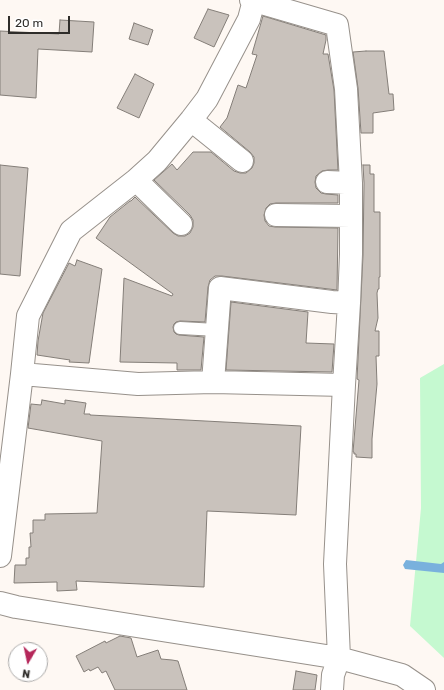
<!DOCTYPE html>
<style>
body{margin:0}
#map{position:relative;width:444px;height:690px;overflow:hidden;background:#fef8f3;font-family:Rubik,sans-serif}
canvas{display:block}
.north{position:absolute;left:8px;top:642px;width:40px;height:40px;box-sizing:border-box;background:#fff;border:1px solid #acabaa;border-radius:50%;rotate:189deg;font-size:11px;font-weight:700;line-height:16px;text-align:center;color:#2f2d2a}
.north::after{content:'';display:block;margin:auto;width:14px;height:18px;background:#b5275a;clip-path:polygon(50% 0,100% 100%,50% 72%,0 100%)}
.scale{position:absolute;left:8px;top:16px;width:62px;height:18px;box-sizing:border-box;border:2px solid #2f2d2a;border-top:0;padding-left:5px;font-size:12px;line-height:14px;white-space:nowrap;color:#2f2d2a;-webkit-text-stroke:3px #fff;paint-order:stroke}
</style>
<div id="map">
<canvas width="444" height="690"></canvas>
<div class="north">N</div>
<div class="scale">20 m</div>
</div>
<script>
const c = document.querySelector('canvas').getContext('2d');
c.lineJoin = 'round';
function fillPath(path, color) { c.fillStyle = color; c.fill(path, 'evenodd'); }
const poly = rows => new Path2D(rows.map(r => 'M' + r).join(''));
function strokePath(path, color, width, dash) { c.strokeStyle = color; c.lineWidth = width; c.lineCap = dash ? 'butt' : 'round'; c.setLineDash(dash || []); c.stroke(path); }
fillPath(poly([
 [444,364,444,658,410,626,421,508,420,378]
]), '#c5f9d0');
fillPath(poly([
 [406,560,441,564,444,562,444,573,405,569,403,565]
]), '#79b1dd');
const building = poly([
 [208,9,229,15,214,47,194,38,208,9],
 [263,16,326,35,326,40,323,54,328,54,334,90,338,170,328,170,322,171,316,176,315,182,316,188,321,193,326,194,338,195,338,203,276,203,270,204,266,208,264,215,265,221,269,226,275,227,338,228,337,290,222,276,215,276,210,280,208,287,205,322,180,321,176,322,174,324,173,327,174,332,176,334,179,335,204,337,201,370,177,370,177,363,120,362,124,278,172,296,173,294,96,238,110,217,130,201,131,201,135,197,173,233,178,236,185,236,190,233,193,227,193,220,190,215,154,180,172,164,177,170,193,152,211,152,234,171,240,173,246,173,252,168,254,163,254,157,250,152,220,127,227,118,238,85,246,88,257,55,252,54,263,16],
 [60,20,94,22,92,52,38,49,36,98,0,95,0,31,59,34,60,20],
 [134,23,153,30,148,45,129,39,134,23],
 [366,51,384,51,389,94,393,94,394,110,373,113,373,133,361,133,358,88,353,52,366,51],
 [135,74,154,84,139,118,117,108,135,74],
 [0,165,28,168,20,276,0,274,0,165],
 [363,165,370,165,370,174,374,174,374,212,380,212,380,277,379,277,379,289,378,289,377,293,378,318,375,331,379,331,379,356,376,356,377,384,372,439,372,458,356,457,356,454,354,454,354,452,353,452,359,380,357,379,363,255,364,183,363,165],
 [77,260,102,269,89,363,69,362,70,360,37,355,38,341,43,313,69,263,75,266,77,260],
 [231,302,308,312,306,343,334,344,332,372,226,370,231,302],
 [42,400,65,404,65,400,86,403,84,414,90,414,90,415,301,426,296,515,207,511,204,587,76,581,77,590,57,591,57,582,14,583,15,565,26,565,26,558,29,558,29,547,31,547,30,533,33,533,33,520,45,520,45,514,97,513,102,441,28,428,31,404,41,405,42,400],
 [120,636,131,638,137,657,158,650,161,659,172,660,178,661,187,690,115,690,106,671,102,673,98,667,90,671,89,669,84,672,76,656,105,641,106,643,120,636],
 [296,671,317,675,315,690,293,690,296,671]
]);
fillPath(building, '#c9c2bc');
strokePath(building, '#847e78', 1);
const lane = poly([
 [180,328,217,330]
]);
const street = poly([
 [251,0,337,25,346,89,351,183,351,254,349,303,344,385,335,564,339,658,333,675,332,690],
 [191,120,242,161],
 [136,180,181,224],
 [327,182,351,183],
 [276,215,351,216],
 [22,374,138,384,213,382,344,385],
 [213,382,220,288,332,302,349,303],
 [0,556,22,374,28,316,71,231,136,180,157,161,191,120,207,99,249,19,254,0],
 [0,603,16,607,339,658,402,675,424,690]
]);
strokePath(lane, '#97918b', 14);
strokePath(street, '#97918b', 24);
strokePath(lane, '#fff', 12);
strokePath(street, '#fff', 22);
</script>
